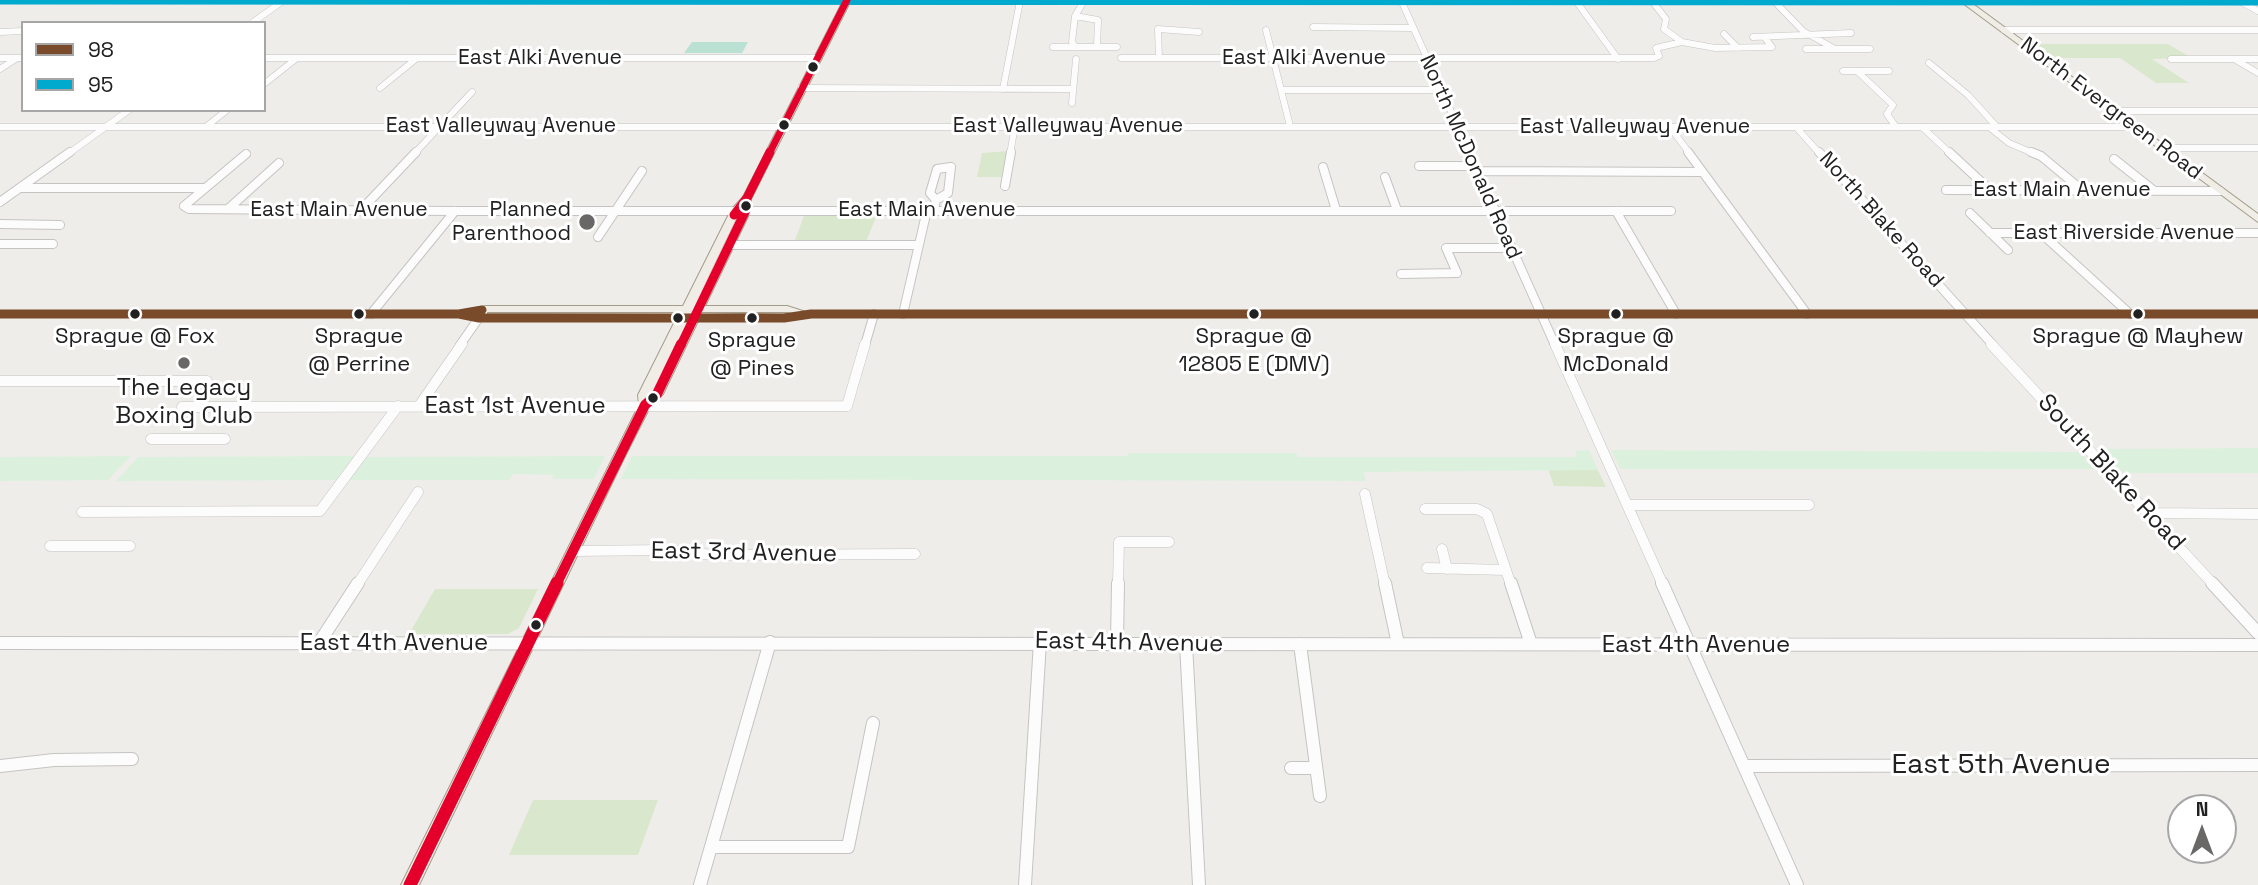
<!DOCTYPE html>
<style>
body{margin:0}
#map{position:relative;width:2258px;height:885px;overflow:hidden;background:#efedea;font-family:"Space Grotesk",sans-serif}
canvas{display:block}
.legend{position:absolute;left:21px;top:21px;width:245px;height:91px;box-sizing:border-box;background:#fff;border:2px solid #a6a6a6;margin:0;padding:9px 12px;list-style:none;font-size:21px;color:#212121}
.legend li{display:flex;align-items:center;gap:14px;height:35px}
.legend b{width:35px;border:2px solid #a6a6a6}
.north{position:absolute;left:2167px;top:794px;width:70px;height:70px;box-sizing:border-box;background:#fff;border:2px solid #a6a6a6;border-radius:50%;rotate:0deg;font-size:19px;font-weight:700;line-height:28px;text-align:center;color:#212121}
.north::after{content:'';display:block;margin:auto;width:24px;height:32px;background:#696867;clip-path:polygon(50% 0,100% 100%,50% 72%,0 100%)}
</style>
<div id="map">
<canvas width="2258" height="885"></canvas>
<ul class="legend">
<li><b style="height:9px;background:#7a4b2a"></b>98</li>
<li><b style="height:9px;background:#00a9ce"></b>95</li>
</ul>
<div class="north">N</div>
</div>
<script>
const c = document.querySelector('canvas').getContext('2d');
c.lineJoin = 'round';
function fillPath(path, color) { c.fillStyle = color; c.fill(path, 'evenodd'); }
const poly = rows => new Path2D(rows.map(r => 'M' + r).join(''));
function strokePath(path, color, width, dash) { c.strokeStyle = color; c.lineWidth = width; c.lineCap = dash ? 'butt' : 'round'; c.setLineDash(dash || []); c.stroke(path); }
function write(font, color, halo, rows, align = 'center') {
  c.font = font + ' "Space Grotesk",sans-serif'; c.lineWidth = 6; c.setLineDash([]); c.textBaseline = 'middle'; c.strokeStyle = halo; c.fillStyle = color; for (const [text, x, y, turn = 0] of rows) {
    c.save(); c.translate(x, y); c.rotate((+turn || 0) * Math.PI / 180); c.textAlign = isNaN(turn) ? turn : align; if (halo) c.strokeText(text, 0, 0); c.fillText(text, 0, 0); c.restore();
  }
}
fillPath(poly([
 [2032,44,2168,44,2192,58,2152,59,2189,83,2156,83,2120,58,2052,58],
 [1008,151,1004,177,977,177,982,153],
 [879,210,866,242,795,240,805,213],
 [1548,469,1598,470,1606,487,1554,486],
 [435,589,538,589,519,628,508,634,409,634],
 [533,800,658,800,638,855,509,855]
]), '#d9e8cd');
fillPath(poly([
 [2258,448,2258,473,2114,473,2097,449],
 [1589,450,1598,470,1364,472,1366,481,621,479,632,456,1127,456,1128,453,1296,453,1298,457,1577,457,1575,451],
 [1611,450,2079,452,2100,469,1620,469],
 [131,456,108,480,0,481,0,457],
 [357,456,339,480,116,481,138,457],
 [605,456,594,479,552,479,553,475,513,474,509,480,347,480,364,457]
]), '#dcf1dd');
fillPath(poly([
 [692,42,748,42,742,53,684,53]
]), '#bbe0d4');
const minorFar3 = poly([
 [1401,0,1470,154],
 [2238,0,2258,11],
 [1576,1,1618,59],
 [1652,1,1666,19,1664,29,1682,42,1715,48,1772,47,1765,38],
 [1774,1,1803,31,1835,49],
 [1075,16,1098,20,1097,46],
 [252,23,284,0],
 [1313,27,1412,28],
 [1266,30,1290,126],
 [2004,30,2258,30],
 [0,32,23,31],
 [1724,34,1738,48],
 [1753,37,1851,33],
 [1075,46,1072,42,1075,16,1084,1],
 [1053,47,1117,47],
 [1806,49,1870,49],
 [0,58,23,58],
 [264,58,815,58],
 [1121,58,1654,58,1659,56,1656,48,1682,42],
 [1159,58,1158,29,1199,32],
 [2171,59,2258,59],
 [2234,59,2258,73],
 [1929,63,1968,95,1997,127],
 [0,69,17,58],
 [1843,71,1889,71],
 [1857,71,1893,105,1887,114,1896,127],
 [264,84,297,58],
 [380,88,417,58],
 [801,88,1072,89],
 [1003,89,1020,1],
 [1281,90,1442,90],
 [1072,103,1076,59],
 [2117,111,2258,111],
 [207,126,227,110],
 [0,127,2136,127],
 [1670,127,1690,154],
 [1796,127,1820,154],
 [1922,127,1951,154],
 [1989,127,2009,143,2035,154],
 [2162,148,2258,148],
 [68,154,129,110],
 [414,154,472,92],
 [1010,154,1015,126]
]);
const minorFar2 = poly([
 [1469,152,1555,345],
 [1688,152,1807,314],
 [1819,152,1993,345],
 [1949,152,1990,190],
 [2031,152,2041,156,2082,190],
 [2114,159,2153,190],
 [1419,166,1475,166],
 [951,167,948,193,936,200,930,193,937,169,951,167],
 [1323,167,1336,210],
 [1478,171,1702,172],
 [1385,177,1397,210],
 [1005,186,1011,152],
 [20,188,205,188],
 [1946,190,2220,191],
 [0,202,70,152],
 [184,206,189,209,455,211,1671,211],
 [184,206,246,154],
 [228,209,279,163],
 [361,210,416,152],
 [934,210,936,200],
 [1616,211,1676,314],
 [1970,213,2008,250],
 [0,224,60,225],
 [1990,233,2258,233],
 [2041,233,2130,314],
 [598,237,642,171],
 [0,244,53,244],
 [729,245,919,245],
 [1401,274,1457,273,1446,248,1512,248],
 [371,314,455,211],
 [903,314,927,210],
 [460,345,483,312],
 [865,345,874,314]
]);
const minorFar1 = poly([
 [1555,344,1663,585],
 [1991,344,2214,585],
 [0,381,207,381],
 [419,406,462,344],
 [182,407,847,406,865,344],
 [151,439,225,439],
 [1365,494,1385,585],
 [1627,505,1809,505],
 [1425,509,1477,509,1487,514,1511,585],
 [82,512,320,511,398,406],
 [2149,513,2258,514],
 [50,546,130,546],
 [1442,549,1447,569],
 [574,551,666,550,713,555,915,554],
 [1427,568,1506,570],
 [357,585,418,492],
 [1118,585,1119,542,1169,542]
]);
const minor = poly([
 [1385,583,1398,644],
 [1511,583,1531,644],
 [1662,583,1797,885],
 [2212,583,2258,633],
 [1117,642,1118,583],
 [0,643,2258,645],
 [319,643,358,583],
 [1186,644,1199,885],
 [1300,644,1320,796],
 [0,766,54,760,132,759],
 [1744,766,2258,765],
 [1291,768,1316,768],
 [711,847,848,847,873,723],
 [700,885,770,642],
 [1025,885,1040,642]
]);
const major = poly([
 [0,0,2258,0,2258,4,1973,4,2258,214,2258,222,1964,4,849,4,751,199,751,210,705,306,787,306,806,312,2258,311,2258,317,811,317,784,321,698,321,663,394,650,407,625,456,419,885,401,885,639,405,638,395,675,321,479,321,459,317,0,317,0,311,459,311,486,306,683,306,731,210,743,197,842,3,0,3,0,0],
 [741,210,694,306,740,211,741,210],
 [486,312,680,312,679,315,476,314,486,312],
 [702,312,787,312,793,313,701,315,702,312],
 [686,321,652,392,651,394,686,321]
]);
strokePath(minorFar3, '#c5c4c2', 7);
strokePath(minorFar2, '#c5c4c2', 10);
strokePath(minorFar1, '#c5c4c2', 11);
strokePath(minor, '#c5c4c2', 14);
strokePath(major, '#a39d89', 2);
strokePath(minorFar3, '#fdfcfc', 6);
strokePath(minorFar2, '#fdfcfc', 8);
strokePath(minorFar1, '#fdfcfc', 10);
strokePath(minor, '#fdfcfc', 12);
fillPath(major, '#f0ede7');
strokePath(poly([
 [0,314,459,314,482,310],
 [459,314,479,318,784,318,811,314,2258,314]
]), '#7a4b2a', 9);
strokePath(poly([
 [0,1,2258,2]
]), '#00a9ce', 7);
strokePath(poly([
 [769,154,847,0]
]), '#e4002b', 7);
strokePath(poly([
 [734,215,747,198,770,152],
 [681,345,746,210,746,199]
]), '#e4002b', 9);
strokePath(poly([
 [556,585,645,405,657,394,681,344]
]), '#e4002b', 10);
strokePath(poly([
 [410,885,557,583]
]), '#e4002b', 13);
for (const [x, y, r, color] of [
 [813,67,6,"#212121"],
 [784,125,6,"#212121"],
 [746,206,6,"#212121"],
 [587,222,9,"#696867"],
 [135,314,6,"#212121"],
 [359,314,6,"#212121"],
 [1254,314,6,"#212121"],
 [1616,314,6,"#212121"],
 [2138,314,6,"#212121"],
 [678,318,6,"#212121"],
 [752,318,6,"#212121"],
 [184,363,7,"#696867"],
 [653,398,6,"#212121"],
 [536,625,6,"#212121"]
]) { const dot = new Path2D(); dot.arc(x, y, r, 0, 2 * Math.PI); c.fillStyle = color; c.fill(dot); strokePath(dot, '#fff', 2.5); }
write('21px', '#212121', '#fff', [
 ["East Alki Avenue",540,58],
 ["East Alki Avenue",1304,58],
 ["North Evergreen Road",2111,109,37],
 ["East Valleyway Avenue",501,126],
 ["East Valleyway Avenue",1068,126],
 ["East Valleyway Avenue",1635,127],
 ["North McDonald Road",1470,157,66],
 ["East Main Avenue",2062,190],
 ["East Main Avenue",339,210],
 ["East Main Avenue",927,210],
 ["North Blake Road",1881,220,48],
 ["East Riverside Avenue",2124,233]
]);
write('21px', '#212121', '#fff', [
 ["Planned",571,210],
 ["Parenthood",571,234]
], 'right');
write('22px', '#212121', '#fff', [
 ["Sprague @ Fox",135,337],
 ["Sprague",359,337],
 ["@ Perrine",359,365],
 ["Sprague @",1254,337],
 ["12805 E (DMV)",1254,365],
 ["Sprague @",1616,337],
 ["McDonald",1616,365],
 ["Sprague @ Mayhew",2138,337],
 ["Sprague",752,341],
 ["@ Pines",752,369]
]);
write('24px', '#212121', '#fff', [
 ["The Legacy",184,388],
 ["Boxing Club",184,416]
]);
write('24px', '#212121', '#fff', [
 ["East 1st Avenue",515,406],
 ["South Blake Road",2111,473,47],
 ["East 3rd Avenue",744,553,1],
 ["East 4th Avenue",394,643],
 ["East 4th Avenue",1129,643,1],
 ["East 4th Avenue",1696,645]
]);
write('28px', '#212121', '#fff', [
 ["East 5th Avenue",2001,765]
]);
</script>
